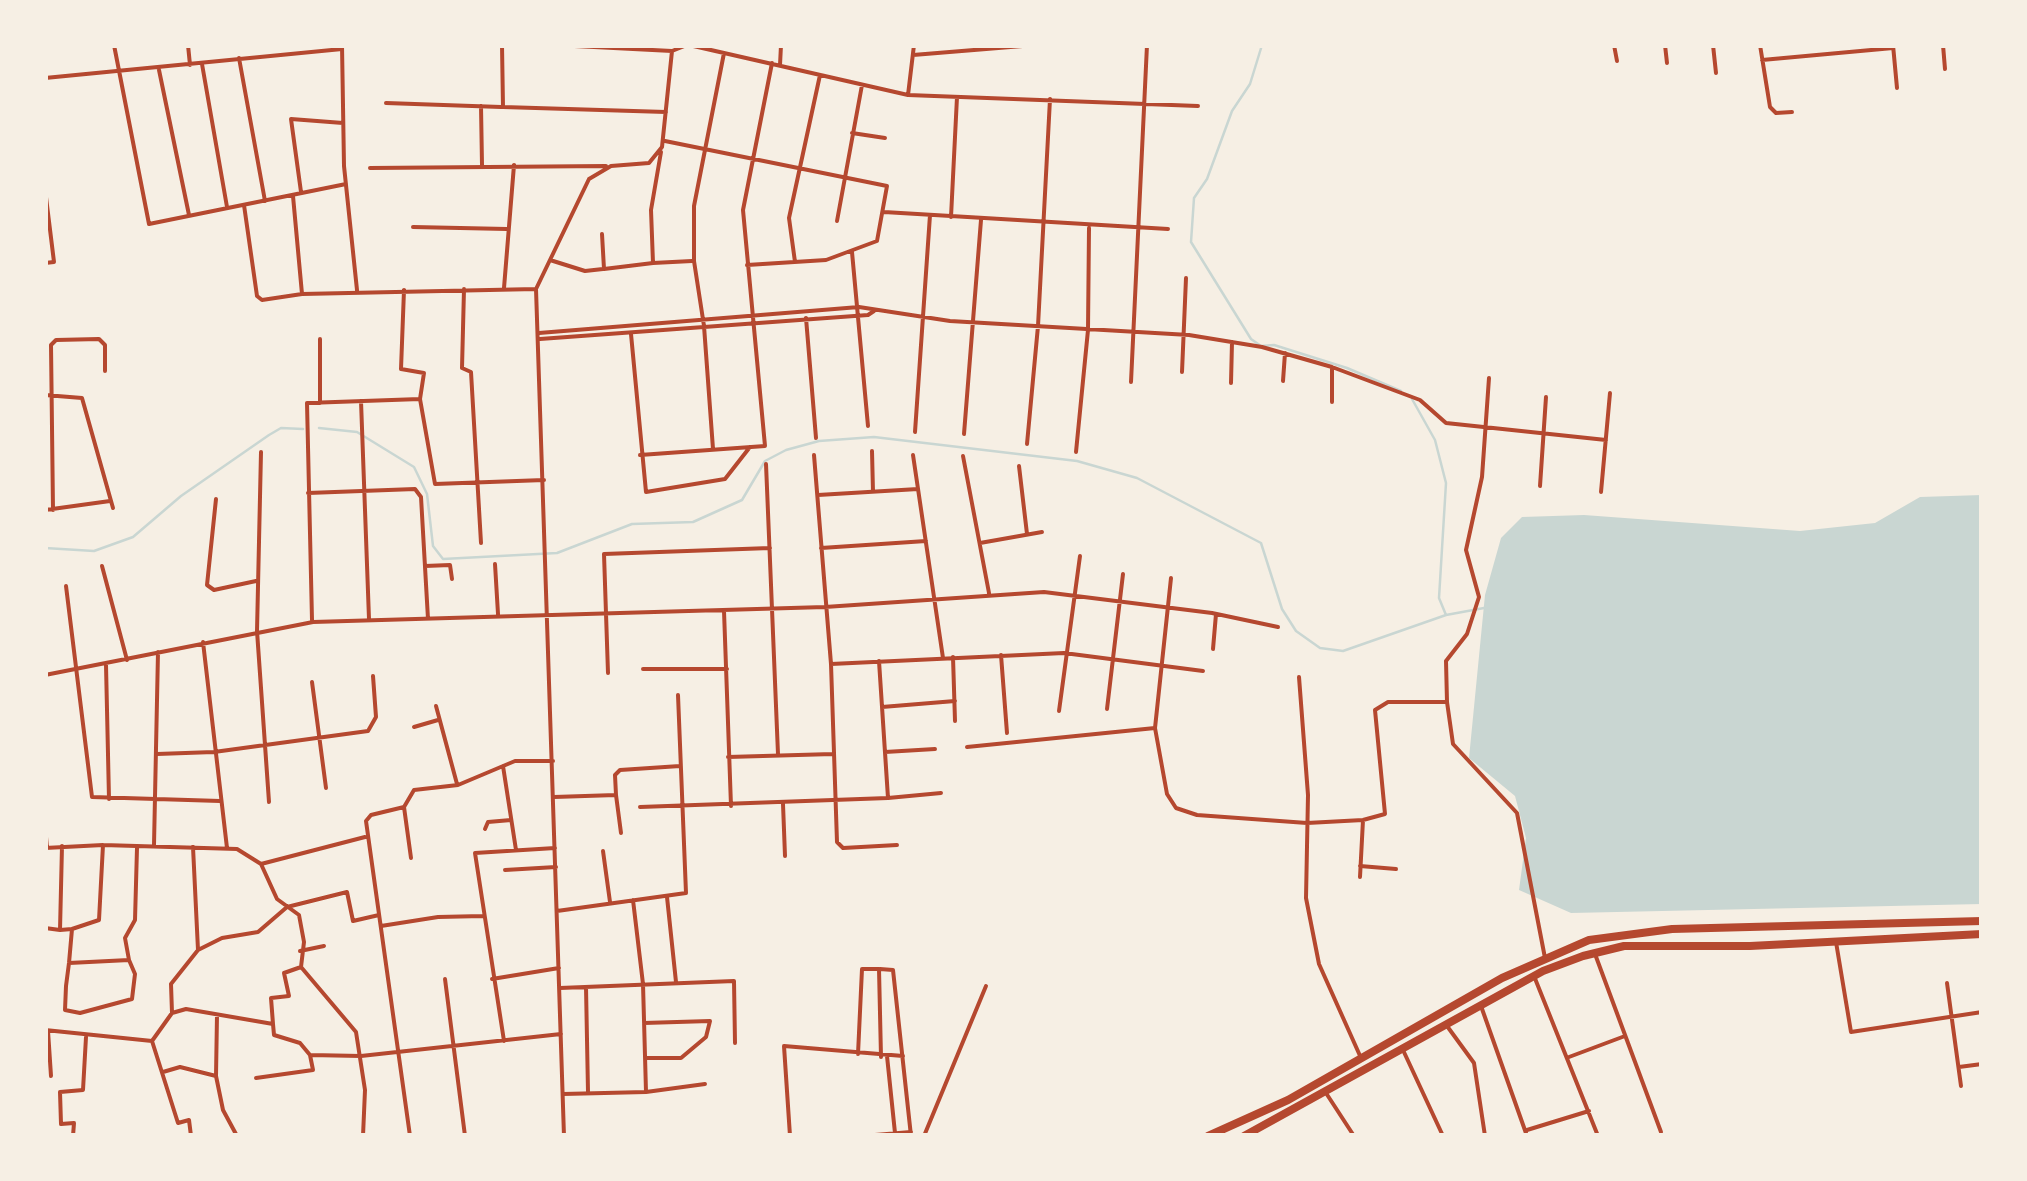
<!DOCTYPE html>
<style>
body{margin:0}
#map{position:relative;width:2027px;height:1181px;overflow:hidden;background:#f6efe4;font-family:Barlow,sans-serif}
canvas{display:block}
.frame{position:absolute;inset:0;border:48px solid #f6efe4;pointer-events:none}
</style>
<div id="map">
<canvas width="2027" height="1181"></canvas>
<div class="frame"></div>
</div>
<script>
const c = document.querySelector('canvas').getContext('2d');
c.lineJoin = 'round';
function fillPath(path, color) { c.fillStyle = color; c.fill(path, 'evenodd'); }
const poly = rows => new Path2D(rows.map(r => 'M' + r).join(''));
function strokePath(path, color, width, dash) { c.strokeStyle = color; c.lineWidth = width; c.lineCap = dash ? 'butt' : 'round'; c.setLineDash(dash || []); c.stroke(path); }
fillPath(poly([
 [1982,495,1982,904,1571,913,1519,890,1526,838,1515,796,1469,758,1485,595,1501,538,1522,517,1584,515,1800,531,1875,523,1920,497]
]), '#c9d6d2');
strokePath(poly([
 [1262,45,1250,84,1232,111,1207,179,1194,198,1191,242,1251,339,1261,346,1274,345,1347,368,1401,391],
 [1412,399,1435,440,1446,483,1439,598,1446,615,1484,608],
 [319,428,357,432,414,467,427,494,433,546,443,559,557,553,632,524,693,522,742,500,765,461,786,450,819,441,874,437,1077,461,1137,478,1261,543,1282,609,1296,631,1320,648,1343,651,1446,615],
 [45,548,94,551,133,537,181,496,269,435,281,428,303,429]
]), '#c9d6d2', 2.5);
strokePath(poly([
 [114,45,149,224,346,184],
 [188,45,190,65],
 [342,45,344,166,357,290],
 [502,45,503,107,666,112],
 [555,45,672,51],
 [689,45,908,95,1198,106],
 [1614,45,1617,61],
 [1665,45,1667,63],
 [1713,45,1716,73],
 [1760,45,1770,107,1776,113,1792,112],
 [1893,45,1897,88],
 [1943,45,1945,69],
 [391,46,481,45],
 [672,51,687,45],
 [913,55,1035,45],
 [239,58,265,201],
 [1762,60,1893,48],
 [202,64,227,207],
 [780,65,781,45],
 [159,70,189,215],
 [45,78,342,49],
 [908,95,914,45],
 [386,103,501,107],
 [481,106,482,165],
 [852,133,885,138],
 [665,141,887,186,877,241,826,260,747,265],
 [661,152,651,210,653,263,692,261],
 [370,168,606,166],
 [45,189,54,262,45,263],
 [301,192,291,119,343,123],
 [293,196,302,294,536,289],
 [244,205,257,296,262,300,302,294],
 [884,212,1168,229],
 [951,217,957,97],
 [837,221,862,85],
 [413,227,507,229],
 [602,234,604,269,653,263],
 [852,252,868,426],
 [550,260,585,271,603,269],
 [795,262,789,218,820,75],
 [504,288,514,165],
 [464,289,462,368,471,372,481,543],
 [404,290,401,369,424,373,420,399,435,484,544,480],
 [806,318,816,438],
 [539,333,859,307,950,321,1189,335,1262,347,1332,367,1420,400,1446,423,1606,440],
 [631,334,646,492,725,479,750,447],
 [540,339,868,315,874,311],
 [1182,372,1186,278],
 [1283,381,1285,353],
 [1131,382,1147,45],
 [1231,383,1232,342],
 [45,395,82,398,113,508],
 [361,401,369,619],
 [1332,402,1332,367],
 [320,403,320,339],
 [915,432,930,215],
 [964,434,981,220],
 [1027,444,1038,326,1050,99],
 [713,449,704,326,694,261,694,206,724,53],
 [872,451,873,492],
 [261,452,257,631,269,802],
 [1076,452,1088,330,1089,228],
 [640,455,765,446,743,210,772,63],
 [814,455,831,664,837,842,843,848,897,845],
 [913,455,943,658],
 [963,456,989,593],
 [766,464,778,754],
 [1019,466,1027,534],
 [1540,486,1546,397],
 [1601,492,1610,393],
 [308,493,415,489,421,497,428,619],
 [818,495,918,489],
 [216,499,207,585,214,590,256,581],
 [45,510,110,501],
 [53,510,51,345,56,340,99,339,105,345,105,371],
 [980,543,1042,532],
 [821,548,926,541],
 [495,564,498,614],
 [102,566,127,660],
 [425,566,450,565,452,579],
 [1171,578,1155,728,1167,794,1176,808,1197,815,1307,823,1363,820,1385,814,1375,710,1388,702,1447,702,1446,661,1467,634,1479,597,1466,550,1482,477,1489,378],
 [66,586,92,797,220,801],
 [724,611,731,806],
 [312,620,307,403,420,399],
 [203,642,227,848],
 [1213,649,1216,614],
 [1001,655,1007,733],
 [953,657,955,721],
 [831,664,1064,653,1203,671],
 [106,665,109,799],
 [643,669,727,669],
 [608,673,604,554,770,548],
 [45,675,313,622,825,607,1044,592,1212,613,1278,627],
 [1299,677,1308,795,1306,898,1319,964,1361,1058],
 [312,682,326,788],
 [1447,702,1453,744,1517,813,1545,958],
 [436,706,457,784],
 [882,707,955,701],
 [1107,709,1123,574],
 [1059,711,1080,556],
 [414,727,438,720],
 [967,747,1155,728],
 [885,752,935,749],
 [157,754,214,752,368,731,376,717,373,676],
 [728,757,833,754],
 [503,766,516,850],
 [616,795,615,775,620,770,680,766],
 [554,797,616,795,621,833],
 [888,798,941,793],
 [783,804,785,856],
 [404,807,411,858],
 [640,807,888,798,879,661],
 [45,826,47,848],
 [485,829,488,822,511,820],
 [154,845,158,652],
 [193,847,198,950],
 [45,848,103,845,237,849,261,864,277,899,299,915,304,942,301,967,356,1032,365,1090,363,1136],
 [603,851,610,902],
 [261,864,365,837],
 [1360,866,1396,869],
 [505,870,556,867],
 [1360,877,1363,820],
 [667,897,676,982],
 [557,911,686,893,678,695],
 [381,926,438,917,483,916],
 [45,928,60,930,62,846],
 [72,929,99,920,103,845],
 [60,930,72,929,69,963,66,986,65,1010,80,1013,132,999,135,974,129,960,69,963],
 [1836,942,1851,1032,1982,1012],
 [300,951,324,946],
 [1595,954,1661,1132],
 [129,960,125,938,135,920,137,848],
 [880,969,893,970,911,1136],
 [1534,976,1598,1136],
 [445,979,465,1136],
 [492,979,559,968],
 [1947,983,1961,1086],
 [586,987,588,1092],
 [560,988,734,981,735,1043],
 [1481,1006,1527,1136],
 [172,1013,171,984,198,950,222,938,258,932,287,907,347,892,353,921,379,915],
 [217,1015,216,1076,223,1110,237,1136],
 [644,1023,710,1021,706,1037,681,1058,646,1058],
 [273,1024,271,998,289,996,284,973,301,967],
 [1447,1026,1474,1063,1485,1136],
 [45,1030,152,1041,172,1013,186,1009,273,1024,274,1035,300,1043,310,1055,361,1056,561,1034],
 [48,1031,51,1076],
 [152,1041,178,1123,189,1120,191,1136],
 [504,1041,475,853,555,848],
 [1403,1050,1443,1136],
 [858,1054,862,969,879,969,881,1057],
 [887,1056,895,1133],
 [1569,1057,1625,1036],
 [1959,1067,1982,1064],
 [163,1072,180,1067,216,1076],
 [256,1078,313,1070,310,1055],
 [646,1092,705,1084],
 [1326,1093,1354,1136],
 [563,1094,646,1092,643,984,633,900],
 [1527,1130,1589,1111],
 [73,1136,74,1123,61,1124,60,1092,83,1090,86,1037],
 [410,1136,366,821,371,815,404,807,414,790,458,785,515,761,553,761],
 [564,1136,536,289,589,179,611,166,649,163,662,147,672,51],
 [790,1136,784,1046,903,1056],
 [863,1136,911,1132],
 [924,1136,986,986]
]), '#b5482f', 4);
strokePath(poly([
 [1208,1136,1288,1100,1502,978,1589,940,1672,929,1982,921],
 [1244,1136,1543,971,1583,956,1624,946,1750,946,1982,934]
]), '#b5482f', 8);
</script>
